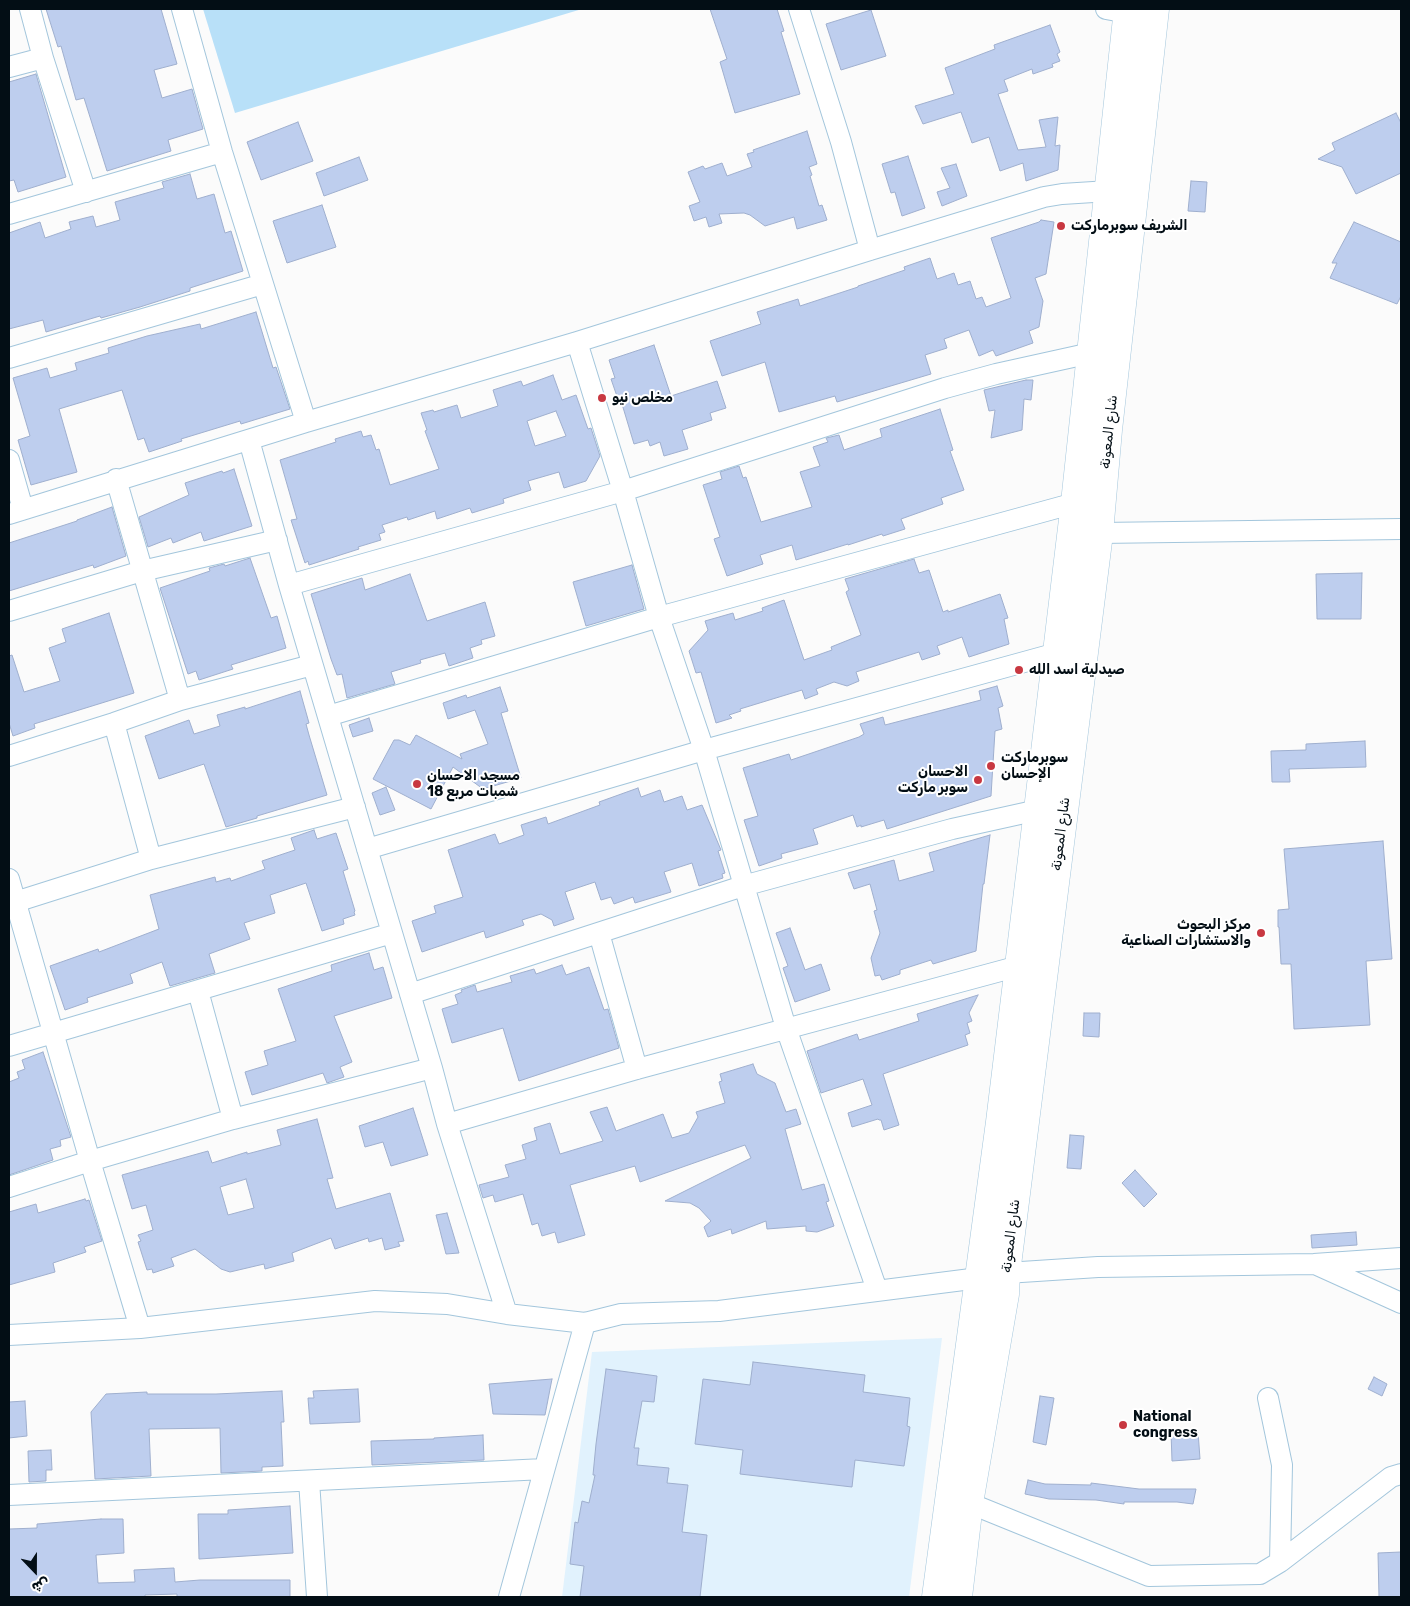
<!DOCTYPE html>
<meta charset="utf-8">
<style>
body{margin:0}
#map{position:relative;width:1410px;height:1606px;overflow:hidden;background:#fbfbfb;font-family:Rubik,Cairo,sans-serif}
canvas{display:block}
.frame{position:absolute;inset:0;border:10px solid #030e15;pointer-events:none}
.north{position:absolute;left:10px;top:1546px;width:50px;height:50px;-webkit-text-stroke:4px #fff;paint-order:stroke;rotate:158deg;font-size:14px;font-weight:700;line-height:20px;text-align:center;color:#030e15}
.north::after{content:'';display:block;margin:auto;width:18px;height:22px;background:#030e15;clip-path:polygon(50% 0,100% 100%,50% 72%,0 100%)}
</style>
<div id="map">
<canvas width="1410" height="1606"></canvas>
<div class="frame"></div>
<div class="north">ش</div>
</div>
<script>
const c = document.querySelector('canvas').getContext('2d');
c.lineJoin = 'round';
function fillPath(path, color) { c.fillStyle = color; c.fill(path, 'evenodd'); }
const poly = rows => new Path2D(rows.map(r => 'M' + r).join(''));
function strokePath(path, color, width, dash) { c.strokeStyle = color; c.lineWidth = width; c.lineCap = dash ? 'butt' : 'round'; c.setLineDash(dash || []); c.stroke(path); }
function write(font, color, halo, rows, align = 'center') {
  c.font = font + ' Rubik,Cairo,sans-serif'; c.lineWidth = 4; c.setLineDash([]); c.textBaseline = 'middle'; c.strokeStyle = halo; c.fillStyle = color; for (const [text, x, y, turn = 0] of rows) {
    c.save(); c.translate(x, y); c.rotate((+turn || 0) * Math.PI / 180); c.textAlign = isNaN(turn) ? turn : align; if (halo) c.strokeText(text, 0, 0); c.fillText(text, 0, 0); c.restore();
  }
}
fillPath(poly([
 [942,1338,909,1597,562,1597,592,1352]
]), '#e1f2fd');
fillPath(poly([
 [203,9,582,9,235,113]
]), '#b8e0f8');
const building = poly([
 [46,9,161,9,177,64,154,70,162,98,192,89,203,129,168,140,171,151,107,171,84,98,76,100,61,46,58,47,46,9],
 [710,9,777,9,784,31,781,32,800,94,735,113,720,62,727,59,710,9],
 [871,10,886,56,841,70,826,24,871,10],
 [1050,25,1060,52,1057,54,1060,61,1052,64,1053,67,1033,74,1032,69,1004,80,1008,91,998,94,1018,150,1046,147,1039,120,1058,117,1055,146,1060,145,1058,170,1026,181,1023,163,1000,171,989,137,972,143,961,112,923,124,915,106,954,94,945,68,995,49,994,45,1050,25],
 [36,74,66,177,18,192,14,180,9,181,9,82,36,74],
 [1396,113,1401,123,1401,173,1356,194,1342,167,1318,159,1335,150,1332,143,1396,113],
 [298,122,313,161,261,180,247,142,298,122],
 [807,131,817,164,809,167,812,175,810,176,819,206,822,205,827,220,797,229,794,217,765,226,750,215,744,213,719,214,722,223,709,227,706,217,694,221,689,206,700,202,688,172,703,166,705,169,722,163,727,176,752,167,747,154,754,152,753,150,807,131],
 [908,156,925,208,902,216,895,192,891,193,882,164,908,156],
 [359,157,368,180,324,196,316,173,359,157],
 [956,164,967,196,942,206,937,192,950,188,941,168,956,164],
 [190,174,197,199,214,194,225,233,231,231,243,271,190,288,190,291,140,307,101,318,100,316,46,332,43,320,9,329,9,233,40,222,45,238,71,229,69,222,93,216,96,227,120,220,115,202,164,188,162,182,190,174],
 [1191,181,1207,182,1205,212,1188,211,1191,181],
 [322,205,336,247,287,263,273,221,322,205],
 [1041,220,1054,222,1046,274,1035,278,1043,301,1039,327,1029,331,1033,343,996,356,993,350,979,356,969,330,944,339,947,348,925,355,931,374,837,402,835,396,779,412,765,362,722,376,710,341,761,324,757,312,798,299,800,306,858,287,858,286,905,270,904,267,930,258,937,279,954,273,958,285,970,281,976,299,982,297,986,307,1011,298,991,238,1039,222,1041,220],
 [1354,222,1401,242,1401,296,1397,304,1330,278,1337,263,1332,263,1354,222],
 [256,312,273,368,276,367,290,409,241,424,240,421,181,439,182,441,149,452,144,438,138,440,122,390,59,409,77,472,31,485,18,440,30,436,13,378,47,368,50,378,77,370,75,363,109,353,108,348,147,336,200,324,201,329,256,312],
 [654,345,671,396,717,381,726,408,710,413,712,420,682,430,688,449,664,456,660,442,650,446,648,440,634,444,622,404,620,405,611,379,615,378,609,360,654,345],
 [553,375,562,400,576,395,588,429,591,428,600,456,586,481,564,488,559,472,528,481,531,490,503,499,504,503,472,513,470,508,437,519,435,511,408,520,407,517,382,525,385,532,379,534,381,540,358,547,359,549,309,565,308,561,305,563,291,520,297,519,280,460,336,442,335,439,361,431,363,437,371,435,376,450,379,449,390,485,439,469,425,431,427,430,421,413,433,410,434,412,457,405,461,418,498,406,493,390,521,381,523,386,553,375],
 [556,411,566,436,535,446,527,421,556,411],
 [1026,380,1033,380,1031,400,1024,399,1022,430,991,438,995,410,989,411,984,390,1026,380],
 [940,409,953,450,950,451,964,490,941,498,943,504,901,519,905,529,883,536,882,534,848,545,848,544,796,560,792,545,760,555,763,564,727,576,714,539,720,537,703,485,722,479,720,472,739,466,743,478,746,477,761,522,812,507,800,472,820,466,813,447,828,442,826,438,839,435,844,450,882,437,880,429,940,409],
 [234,469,252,526,204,541,201,532,173,543,171,538,148,547,139,517,189,495,185,483,222,471,223,473,234,469],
 [112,507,126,556,94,568,93,565,9,591,9,543,77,521,77,520,112,507],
 [250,558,271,618,277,616,286,648,231,665,233,669,199,680,196,671,188,674,160,588,210,571,209,568,224,564,225,566,250,558],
 [914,559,919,573,929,570,943,612,948,610,948,612,1000,594,1008,618,1004,619,1009,644,969,657,962,637,937,646,940,654,922,660,919,652,856,672,859,681,847,686,834,682,816,689,818,694,805,699,802,690,740,709,741,711,729,715,732,718,716,723,701,672,696,673,689,651,708,630,705,621,733,613,735,620,763,611,762,608,784,600,804,660,832,650,831,647,861,635,846,592,849,590,845,579,914,559],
 [632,565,644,609,586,626,573,582,632,565],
 [1362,573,1361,619,1317,619,1316,574,1362,573],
 [410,574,427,621,485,602,495,636,481,640,482,644,470,648,473,658,449,666,445,653,420,660,421,663,391,672,395,684,347,698,342,674,337,675,331,659,311,594,362,578,365,590,410,574],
 [109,613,134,693,34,724,35,728,13,736,9,723,9,656,12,655,24,692,60,681,49,648,66,642,62,629,109,613],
 [997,686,1003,706,998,708,1002,729,995,731,991,796,887,829,884,820,861,827,861,825,857,827,853,815,813,829,818,844,781,854,782,858,759,866,744,820,758,816,743,768,789,754,791,760,859,737,864,734,860,724,883,717,885,725,981,700,979,691,997,686],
 [500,687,508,711,501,713,521,778,483,789,453,767,431,809,373,779,394,740,399,740,410,745,416,735,462,759,460,754,488,744,475,710,448,719,443,703,466,695,467,698,500,687],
 [300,691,309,723,306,724,309,735,327,795,257,816,257,818,226,827,204,764,159,779,145,736,189,720,194,734,220,726,217,715,245,707,245,709,300,691],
 [369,718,373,731,353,737,349,725,369,718],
 [1365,741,1366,767,1289,769,1290,782,1272,782,1271,751,1306,750,1306,744,1365,741],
 [386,787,395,810,380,815,372,793,386,787],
 [638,788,641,797,660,790,664,802,682,796,687,810,702,805,721,850,718,851,725,873,722,874,723,878,699,886,692,863,664,872,671,892,635,903,633,897,614,904,611,897,601,900,595,882,565,892,574,919,554,926,552,920,541,914,522,920,524,925,486,938,484,931,422,952,412,921,436,913,434,906,463,897,448,850,495,834,499,844,524,835,521,825,546,817,548,824,600,805,599,802,638,788],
 [314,830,317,839,336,833,348,869,343,871,355,911,354,912,355,915,343,919,344,924,322,931,306,883,270,895,275,913,244,923,250,939,209,954,215,973,170,986,162,962,130,974,133,983,87,998,88,1002,65,1010,50,966,98,949,99,952,159,929,150,895,215,877,216,882,230,878,231,881,265,869,262,861,295,850,291,838,314,830],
 [990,835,984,884,983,884,976,951,933,964,931,960,900,970,900,974,882,980,880,975,875,976,871,958,880,933,874,911,877,910,870,884,854,889,848,873,894,860,899,881,934,871,929,853,990,835],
 [1383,841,1392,959,1366,961,1370,1025,1294,1029,1291,964,1281,964,1279,927,1278,927,1278,910,1289,909,1284,849,1383,841],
 [790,928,805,970,821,964,830,990,795,1002,783,968,788,966,776,933,790,928],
 [369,953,374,970,383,967,392,998,334,1016,352,1062,340,1067,344,1077,327,1083,323,1073,252,1095,245,1072,268,1065,264,1051,296,1041,278,989,332,971,331,965,369,953],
 [562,965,566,975,589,967,604,1010,608,1009,619,1048,519,1081,503,1028,452,1043,442,1009,458,1004,455,995,462,992,461,990,475,985,477,992,512,982,510,976,534,969,536,974,562,965],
 [978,995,969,1013,972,1021,967,1023,970,1033,965,1035,968,1045,883,1074,899,1125,884,1130,881,1120,879,1120,878,1119,852,1127,848,1113,872,1105,863,1079,821,1093,807,1051,857,1034,859,1040,919,1021,917,1014,978,995],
 [1084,1013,1100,1013,1099,1037,1083,1036,1084,1013],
 [43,1052,71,1137,60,1140,61,1146,50,1149,53,1160,9,1175,9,1082,19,1078,17,1072,25,1069,22,1060,43,1052],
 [753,1064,757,1074,775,1083,786,1112,796,1109,801,1124,785,1129,802,1190,824,1184,829,1201,826,1202,834,1226,817,1232,806,1231,806,1226,767,1229,766,1221,732,1234,731,1229,708,1237,704,1227,711,1221,699,1208,690,1203,665,1201,751,1158,745,1145,640,1182,635,1166,570,1185,585,1235,558,1243,555,1232,542,1236,538,1223,532,1225,523,1194,495,1202,493,1195,483,1198,479,1185,509,1177,505,1165,526,1159,522,1145,537,1140,534,1128,550,1123,560,1154,603,1141,590,1112,607,1107,616,1131,663,1114,672,1138,689,1133,698,1117,696,1112,725,1103,719,1082,722,1081,720,1074,753,1064],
 [413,1108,428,1155,391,1166,383,1142,365,1147,359,1126,413,1108],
 [317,1119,333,1178,327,1179,336,1209,390,1193,404,1241,398,1242,400,1246,385,1250,382,1238,369,1242,368,1238,335,1249,331,1238,292,1253,294,1261,265,1269,264,1264,230,1272,221,1269,195,1249,171,1258,174,1266,153,1273,152,1269,147,1270,138,1242,141,1241,138,1235,153,1230,146,1205,132,1209,122,1175,208,1151,212,1163,247,1152,247,1154,281,1145,277,1130,317,1119],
 [246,1179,254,1208,228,1215,220,1187,246,1179],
 [1070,1135,1084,1136,1081,1169,1067,1168,1070,1135],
 [1135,1170,1157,1194,1144,1207,1122,1183,1135,1170],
 [85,1199,86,1201,89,1200,102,1241,84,1247,86,1252,53,1263,55,1272,9,1285,9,1212,36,1204,38,1213,85,1199],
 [447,1213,459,1253,446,1254,436,1215,447,1213],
 [1356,1232,1357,1245,1312,1248,1311,1235,1356,1232],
 [753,1362,865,1375,863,1392,910,1398,907,1426,910,1427,904,1466,855,1460,852,1487,740,1474,743,1450,695,1444,703,1379,750,1385,753,1362],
 [606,1369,657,1376,654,1402,642,1401,634,1448,639,1448,637,1465,669,1468,667,1483,688,1485,682,1532,707,1535,700,1597,580,1597,584,1566,570,1564,575,1522,578,1523,582,1501,589,1503,595,1475,593,1475,596,1444,606,1369],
 [1374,1377,1387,1384,1382,1396,1368,1389,1374,1377],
 [552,1379,545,1415,493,1414,489,1384,552,1379],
 [358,1389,360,1422,310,1424,308,1398,314,1398,313,1391,358,1389],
 [282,1391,284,1422,281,1422,283,1466,262,1467,262,1471,221,1473,220,1428,149,1429,151,1476,95,1479,91,1412,106,1394,147,1392,147,1394,216,1394,282,1391],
 [1040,1396,1054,1398,1046,1445,1033,1442,1040,1396],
 [25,1401,27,1436,9,1438,9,1402,25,1401],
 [1198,1431,1200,1459,1172,1461,1171,1432,1198,1431],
 [483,1435,484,1460,372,1465,371,1441,434,1439,434,1438,483,1435],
 [51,1450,52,1470,46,1470,46,1481,29,1482,28,1451,51,1450],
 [1028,1480,1045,1484,1091,1485,1091,1483,1139,1489,1196,1489,1193,1504,1177,1502,1124,1502,1124,1504,1096,1500,1049,1499,1025,1494,1028,1480],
 [290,1506,293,1553,199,1559,198,1514,228,1514,228,1510,290,1506],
 [101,1519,123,1519,124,1553,96,1555,98,1583,135,1582,134,1570,174,1568,175,1582,200,1580,290,1580,290,1597,177,1597,177,1594,145,1595,145,1597,9,1597,9,1529,37,1528,37,1524,101,1519],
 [1401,1552,1401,1597,1379,1597,1378,1553,1401,1552]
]);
fillPath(building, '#beceee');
strokePath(building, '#9fafce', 1);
const minor = poly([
 [30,9,43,58,86,192],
 [182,9,222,152,306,422],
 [799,9,841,142,870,250],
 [1106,9,1128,13],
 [9,67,43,58],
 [9,214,222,152],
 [577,342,623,491,659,617,704,750,786,1028,877,1290],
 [9,358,263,284],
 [249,440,289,585,432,1068,447,1124,507,1314],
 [9,460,23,509],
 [116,479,180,700],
 [9,514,306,422,577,342,870,250,1044,197,1062,194,1109,191],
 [1099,533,1401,529],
 [289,585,623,491,945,388,996,374,1091,353],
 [9,611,142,571,277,540],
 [328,716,659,617,1075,503],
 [114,723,151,859],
 [9,756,114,723,180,700,312,665],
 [367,849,704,750,1057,653],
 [9,879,90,1161,140,1328],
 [9,904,151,859,355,807],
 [599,933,637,1069],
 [198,991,233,1119],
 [410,994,743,886,952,829,1038,810],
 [9,1046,392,933],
 [447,1124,637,1069,1019,966],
 [9,1187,90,1161,233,1119,432,1068],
 [1317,1265,1401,1303],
 [9,1335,140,1328,375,1301,447,1304,507,1314,585,1323,621,1314,719,1311,979,1278,1006,1273,1098,1267,1314,1264,1401,1258],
 [1268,1398,1282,1465,1280,1562],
 [309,1481,317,1597],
 [9,1495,544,1469],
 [969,1503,1149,1576,1260,1574,1280,1562,1391,1477,1401,1474],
 [509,1597,585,1323]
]);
const trunk = poly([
 [936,1597,1000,1122,1038,810,1075,503,1128,9],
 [958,1597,969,1503,1005,1294,1006,1273,1099,533,1108,430,1155,9]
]);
strokePath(minor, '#a3c6dc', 22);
strokePath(trunk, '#a3c6dc', 29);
strokePath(minor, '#fff', 20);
strokePath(trunk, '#fff', 28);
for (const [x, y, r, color] of [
 [1061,226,5,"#c83841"],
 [602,398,5,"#c83841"],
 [1019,670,5,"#c83841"],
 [991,766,5,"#c83841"],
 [978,780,5,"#c83841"],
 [417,784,5,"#c83841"],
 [1261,933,5,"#c83841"],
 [1123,1425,5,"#c83841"]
]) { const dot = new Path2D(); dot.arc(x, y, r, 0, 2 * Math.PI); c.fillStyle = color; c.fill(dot); strokePath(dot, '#fff', 2); }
write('bold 14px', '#030e15', '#fff', [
 ["الشريف سوبرماركت",1071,226],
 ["مخلص نيو",612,398],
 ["صيدلية اسد الله",1029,670],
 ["سوبرماركت",1001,758],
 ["الإحسان",1001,774],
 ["الاحسان",968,772,"right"],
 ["سوبر ماركت",968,788,"right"],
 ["مسجد الاحسان",427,776],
 ["شمبات مربع 18",427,792],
 ["مركز البحوث",1251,925,"right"],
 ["والاستشارات الصناعية",1251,941,"right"],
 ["National",1133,1417],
 ["congress",1133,1433]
], 'left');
write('14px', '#030e15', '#fff', [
 ["شارع المعونة",1109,432,-84],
 ["شارع المعونة",1061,834,-83],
 ["شارع المعونة",1011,1236,-83]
]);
</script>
